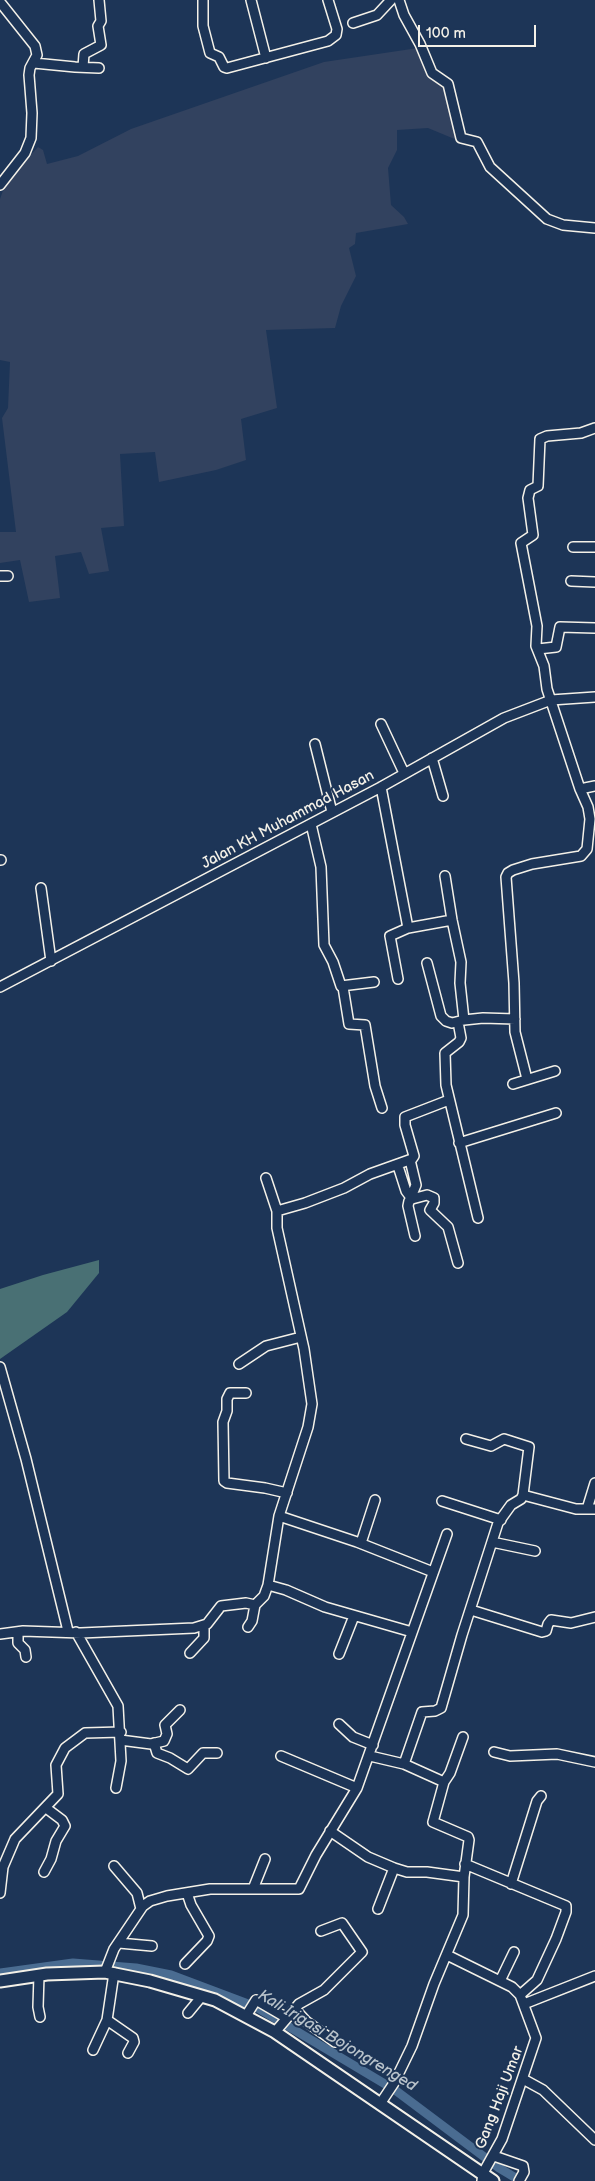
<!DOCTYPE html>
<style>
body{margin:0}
#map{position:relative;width:595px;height:2181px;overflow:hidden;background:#1d3557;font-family:"Balsamiq Sans",sans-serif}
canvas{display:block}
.scale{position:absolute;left:418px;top:25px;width:118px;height:22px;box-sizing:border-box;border:2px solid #f4f1e8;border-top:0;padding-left:6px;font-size:15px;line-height:18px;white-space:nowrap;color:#f4f1e8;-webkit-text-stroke:4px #1d3557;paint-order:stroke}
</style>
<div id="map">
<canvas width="595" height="2181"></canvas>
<div class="scale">100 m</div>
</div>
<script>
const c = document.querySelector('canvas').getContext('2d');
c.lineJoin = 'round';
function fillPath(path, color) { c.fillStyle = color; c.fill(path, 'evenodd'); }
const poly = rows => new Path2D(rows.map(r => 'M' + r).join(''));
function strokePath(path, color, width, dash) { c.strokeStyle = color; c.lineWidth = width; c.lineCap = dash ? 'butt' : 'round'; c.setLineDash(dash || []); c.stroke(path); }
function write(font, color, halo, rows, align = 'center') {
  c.font = font + ' "Balsamiq Sans",sans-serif'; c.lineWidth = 4; c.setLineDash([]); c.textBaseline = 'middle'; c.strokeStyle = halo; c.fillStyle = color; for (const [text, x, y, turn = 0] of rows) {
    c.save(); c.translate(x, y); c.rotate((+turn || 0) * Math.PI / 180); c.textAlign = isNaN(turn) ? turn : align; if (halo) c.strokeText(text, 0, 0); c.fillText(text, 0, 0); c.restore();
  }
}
fillPath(poly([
 [418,48,424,67,433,78,444,84,457,140,428,128,397,130,397,150,388,168,391,205,404,217,408,224,356,233,355,244,349,248,356,276,341,306,335,328,266,330,277,408,241,419,246,460,216,470,159,482,155,452,120,454,124,526,101,528,109,571,89,574,81,552,55,556,60,598,29,602,20,560,0,563,0,532,16,532,2,418,8,408,10,362,0,360,0,199,6,182,38,147,43,150,47,164,78,156,131,129,324,62]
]), '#32425f');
fillPath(poly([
 [99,1260,99,1273,67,1312,0,1359,0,1289,43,1275]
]), '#497074');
strokePath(poly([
 [0,1973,73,1963,136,1968,171,1975,256,2007,395,2090,499,2168,521,2181]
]), '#4a6c91', 9);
const street = poly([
 [203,0,203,26,210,53,219,57,224,67,227,68,328,41,336,35,337,29,328,0],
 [251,0,266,58],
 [399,0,404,15,420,44,432,73,448,84,461,138,477,142,490,167,547,219,563,225,595,228],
 [0,2,35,46,37,55,30,68,29,75,32,113,31,138,25,153,0,185],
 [353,23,377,15,391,0],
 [34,63,75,67,99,68],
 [83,67,84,54,101,45,98,26,101,21,99,0],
 [573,547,595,547],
 [0,576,8,576],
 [571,581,595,582],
 [538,649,556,647,560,627,595,628],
 [381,724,404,773],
 [315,744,332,812],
 [432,758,443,796],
 [381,787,408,928],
 [580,789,595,786],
 [311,824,321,867,324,945,333,962,341,986,374,982],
 [0,860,1,860],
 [445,876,452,920,461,962,460,983,464,1020],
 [41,888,51,961],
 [427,963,441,1016,446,1021,452,1023,464,1020,483,1018,515,1019],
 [398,979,390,936,408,928,452,920],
 [0,987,381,787,504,718,551,700,595,697],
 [343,987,349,1024,365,1025,375,1086,382,1108],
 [458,1022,461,1038,459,1042,445,1053,446,1085,478,1218],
 [527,1079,515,1032,514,983,506,877,508,873,513,870,532,864,581,856,587,849,590,819,588,807,580,789,547,689,544,666,536,646,537,626,521,543,533,535,528,498,530,490,538,486,540,439,547,436,581,433,595,428],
 [513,1084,555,1071],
 [459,1143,556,1113],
 [410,1160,416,1185,411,1197],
 [398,1166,406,1191,412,1199,427,1195,434,1198,434,1203,430,1210,448,1227,458,1263],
 [412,1199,409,1201,408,1206,415,1236],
 [277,1211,305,1203,344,1188,370,1174,412,1159,414,1156,405,1125,405,1117,449,1100],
 [239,1364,266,1346,301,1337],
 [0,1367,26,1459,68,1631],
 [246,1393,230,1393,227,1399,227,1411,223,1422,224,1481,227,1483,265,1488,287,1493],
 [523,1495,576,1509,595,1509],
 [442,1501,501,1520],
 [587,1509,595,1483],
 [279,1516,357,1542,433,1572],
 [492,1542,535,1551],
 [361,1543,375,1500],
 [268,1585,286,1590,325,1607,412,1632],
 [471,1610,542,1632,546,1631,548,1624,551,1620,571,1623,595,1617],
 [248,1627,252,1621,255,1605],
 [18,1632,18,1643,25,1650,26,1657],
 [76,1632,118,1706,121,1761,116,1788],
 [0,1634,23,1631,81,1633,194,1628,207,1624,221,1606,246,1603,255,1605,264,1596,268,1585,279,1516,308,1427,312,1404,304,1349,277,1228,277,1211,266,1178],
 [190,1653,204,1638,204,1626],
 [339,1654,354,1616],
 [339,1724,353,1737,373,1745],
 [120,1740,151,1744,164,1741,167,1734,165,1725,180,1710],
 [154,1743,157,1753,170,1758,188,1769,203,1753,217,1753],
 [494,1752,510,1756,557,1754,595,1762],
 [281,1756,357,1788],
 [370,1756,404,1764,422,1712,435,1711,441,1708,462,1635,498,1523,511,1505,521,1499,523,1495,529,1447,504,1439,491,1446,466,1439],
 [404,1764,444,1782,450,1773,463,1737],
 [330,1831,368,1857,394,1868,407,1872,427,1872,464,1877],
 [465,1864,566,1906,566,1912,556,1939,537,1980,520,1995],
 [114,1866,137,1893,141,1909],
 [44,1872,51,1859,56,1841,65,1826,62,1820,46,1808],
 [511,1884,537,1801,541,1796],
 [253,1889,265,1859],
 [0,1893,3,1867,15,1839,58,1794,56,1765,65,1748,85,1733,121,1732],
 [378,1909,394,1868],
 [119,1943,152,1946],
 [447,1955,512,1987,520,1995,536,2038,502,2139,483,2173,482,2181],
 [185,1964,207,1941,209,1936,191,1905,187,1893],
 [105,1972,114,1949,143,1906,150,1901,167,1896,210,1889,299,1889,316,1855,357,1788,447,1534],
 [39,1975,38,2007,40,2017],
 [500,1981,514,1952],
 [524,2004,595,1976],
 [295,2009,307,2022,335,2042],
 [188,2013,202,1996],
 [246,2016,256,2000,287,2018],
 [107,2020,133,2038,134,2042,128,2053],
 [275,2032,299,2004,324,1990,362,1952,342,1923,321,1931],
 [93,2050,107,2020,114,1973],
 [523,2079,543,2090,595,2140],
 [380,2104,394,2083,412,2046,434,1984,463,1915,464,1877,469,1840,468,1837,433,1822,444,1782],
 [494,2156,523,2166,524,2172,519,2181]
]);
const secondary = poly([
 [0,1981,47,1974,105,1972,150,1981,215,2000,275,2032,493,2181]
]);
strokePath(street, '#f4f1e8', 12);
strokePath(secondary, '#f4f1e8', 15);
strokePath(street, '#1d3557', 9);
strokePath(secondary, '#1d3557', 11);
write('15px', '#f4f1e8', '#1d3557', [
 ["Jalan KH Muhammad Hasan",288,820,-28],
 ["Gang Haji Umar",500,2098,-69]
]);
write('italic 16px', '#b8c2ca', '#1d3557', [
 ["Kali Irigasi Bojongrenged",337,2041,31]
]);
</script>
